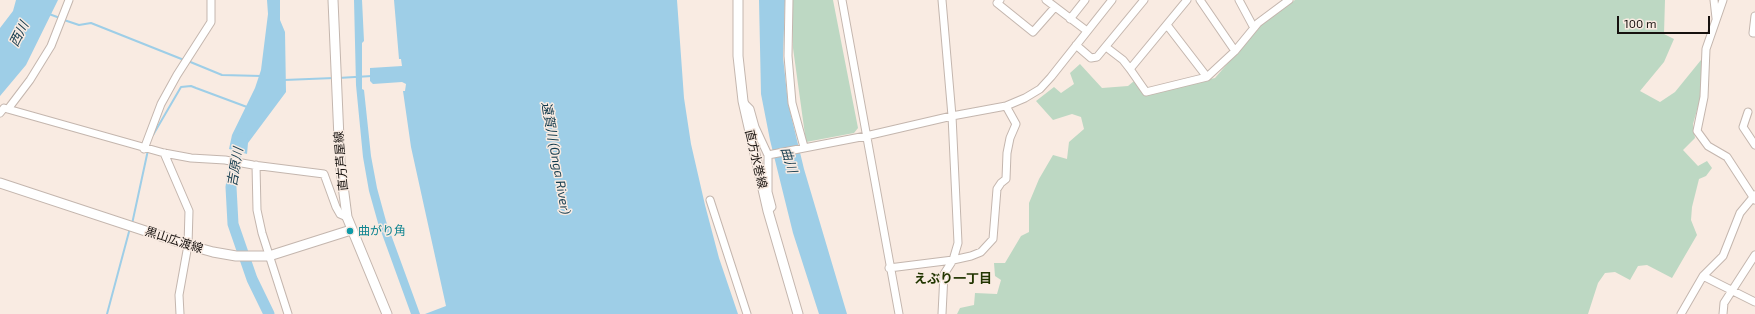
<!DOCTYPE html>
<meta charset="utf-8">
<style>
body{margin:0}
#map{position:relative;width:1755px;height:314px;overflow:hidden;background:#f9ebe2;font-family:"Exo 2",sans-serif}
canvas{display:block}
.scale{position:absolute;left:1617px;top:16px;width:93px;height:18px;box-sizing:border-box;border:2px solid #16110e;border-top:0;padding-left:5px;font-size:12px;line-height:14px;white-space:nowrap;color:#16110e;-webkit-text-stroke:3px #f9ebe2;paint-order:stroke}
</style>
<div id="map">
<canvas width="1755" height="314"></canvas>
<div class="scale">100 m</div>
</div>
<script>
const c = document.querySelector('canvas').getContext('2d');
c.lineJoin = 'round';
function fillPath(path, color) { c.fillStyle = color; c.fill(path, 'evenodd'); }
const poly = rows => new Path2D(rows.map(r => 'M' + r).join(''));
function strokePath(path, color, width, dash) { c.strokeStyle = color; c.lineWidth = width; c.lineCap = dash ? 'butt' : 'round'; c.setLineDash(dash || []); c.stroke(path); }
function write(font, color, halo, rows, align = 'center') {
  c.font = font + ' "Exo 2","Noto Sans JP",sans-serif'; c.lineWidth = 3; c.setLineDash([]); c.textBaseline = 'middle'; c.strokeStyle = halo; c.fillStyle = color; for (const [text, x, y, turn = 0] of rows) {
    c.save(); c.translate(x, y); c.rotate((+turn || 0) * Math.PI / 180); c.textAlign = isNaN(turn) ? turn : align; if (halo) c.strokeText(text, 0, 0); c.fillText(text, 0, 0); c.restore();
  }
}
fillPath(poly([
 [792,0,833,0,858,128,854,133,806,142,793,48],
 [1295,0,1665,0,1664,34,1674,39,1664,62,1640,91,1660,102,1675,92,1701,60,1701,96,1693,124,1695,138,1683,150,1698,166,1707,161,1712,168,1706,176,1699,179,1692,207,1691,220,1697,235,1672,278,1647,265,1638,266,1630,280,1615,272,1605,273,1598,283,1588,314,957,314,960,308,974,305,975,293,997,294,1001,280,995,276,994,263,1005,263,1021,236,1029,232,1029,203,1039,179,1053,155,1067,159,1069,142,1084,129,1081,117,1072,114,1053,120,1036,101,1054,87,1061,93,1074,84,1070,73,1080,64,1102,88,1128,86,1139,77,1153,93,1215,78,1260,26]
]), '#bdd8c3');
fillPath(poly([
 [16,0,58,0,26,65,0,96,0,28,13,11],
 [267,0,280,0,280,20,285,32,286,92,248,143,247,154,229,149,232,135,255,88,261,70,268,14],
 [354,0,362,0,364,41,362,43,362,89,364,90,371,156,377,188,386,221,420,314,411,314,378,223,369,191,363,157,356,85],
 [394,0,677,0,684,98,691,144,705,205,719,258,738,314,425,314,446,306,411,147,403,91,405,91,406,84,402,82,373,84,370,81,370,68,402,66,401,59,399,59],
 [759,0,785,0,783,57,788,103,804,169,847,314,819,314,793,233,770,140,761,94]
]), '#9ecee7');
strokePath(poly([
 [49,14,60,18],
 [64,20,79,25,91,23,184,60],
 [188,61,222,75,261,76],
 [338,78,372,76],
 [284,80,334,78],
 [153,135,181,87,191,86,196,88,247,107],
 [132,224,148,150],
 [107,314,130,228]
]), '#9ecee7', 2);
strokePath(poly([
 [242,138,237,149,231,187,233,224,252,279,269,314]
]), '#9ecee7', 11);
const minor = poly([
 [789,0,788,56,792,103,804,147],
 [842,0,899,314],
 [1000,0,997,3,1033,32,1055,7],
 [1046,0,1087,31],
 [1187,0,1130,69,1146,92,1207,77,1235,51,1258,23,1289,0],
 [1200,0,1235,51],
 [1239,0,1254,28],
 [1714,0,1716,18],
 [1723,0,1706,49,1704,97,1697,131,1708,146,1727,157,1755,200],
 [1755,16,1753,33,1755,33],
 [1070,19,1085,0],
 [1167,25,1207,77],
 [1076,45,1091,58,1097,57,1144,0],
 [1106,47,1123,60,1130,69],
 [743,102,750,109,755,127,768,155,768,192,772,207,768,211],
 [8,109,30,80,51,46,69,0],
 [1748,112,1743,127,1755,145],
 [0,113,4,108,164,153,191,158,225,160,253,165,324,174,336,207,340,214,347,217],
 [144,149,161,104,177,75,211,22,211,0],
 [164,153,189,211,188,245,179,295,180,314],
 [768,155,866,136,952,116,1006,106,1025,98,1040,89,1051,77,1112,0],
 [256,165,257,210,262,233,288,314],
 [710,200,747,314],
 [889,268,953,260,971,256,981,252,993,239,997,189,1001,183,1006,179,1007,153,1010,138,1016,124,1006,106],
 [1703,276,1755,302],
 [942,314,944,274,953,260,958,243,952,116,942,0],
 [1681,314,1703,276,1723,256,1740,213,1755,195],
 [1723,314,1724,303,1755,255]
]);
const major = poly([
 [333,0,340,162,347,217,387,314],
 [738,0,738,56,743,101,768,211,798,314],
 [0,183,188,245,213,252,236,256,269,256,351,230]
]);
strokePath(minor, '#c4b6ae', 9);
strokePath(major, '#c4b6ae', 11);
strokePath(minor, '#fff', 7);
strokePath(major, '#fff', 9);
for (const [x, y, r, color] of [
 [350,231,4,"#0f9aa8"]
]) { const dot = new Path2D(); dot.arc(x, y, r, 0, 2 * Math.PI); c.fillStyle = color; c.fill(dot); strokePath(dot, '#f9ebe2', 1.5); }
write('12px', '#16110e', '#f9ebe2', [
 ["直方水巻線",756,159,77],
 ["直方芦屋線",341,161,-95],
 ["黒山広渡線",174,240,18]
]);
write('12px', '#0d838f', '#f9ebe2', [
 ["曲がり角",358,231]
], 'left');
write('italic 13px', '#133b4d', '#f9ebe2', [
 ["西川",19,34,-63],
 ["遠賀川 (Onga River)",556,158,80],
 ["曲川",789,160,73],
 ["吉原川",235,167,-80]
]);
write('bold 13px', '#213500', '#f9ebe2', [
 ["えぶり一丁目",953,279]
]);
</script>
